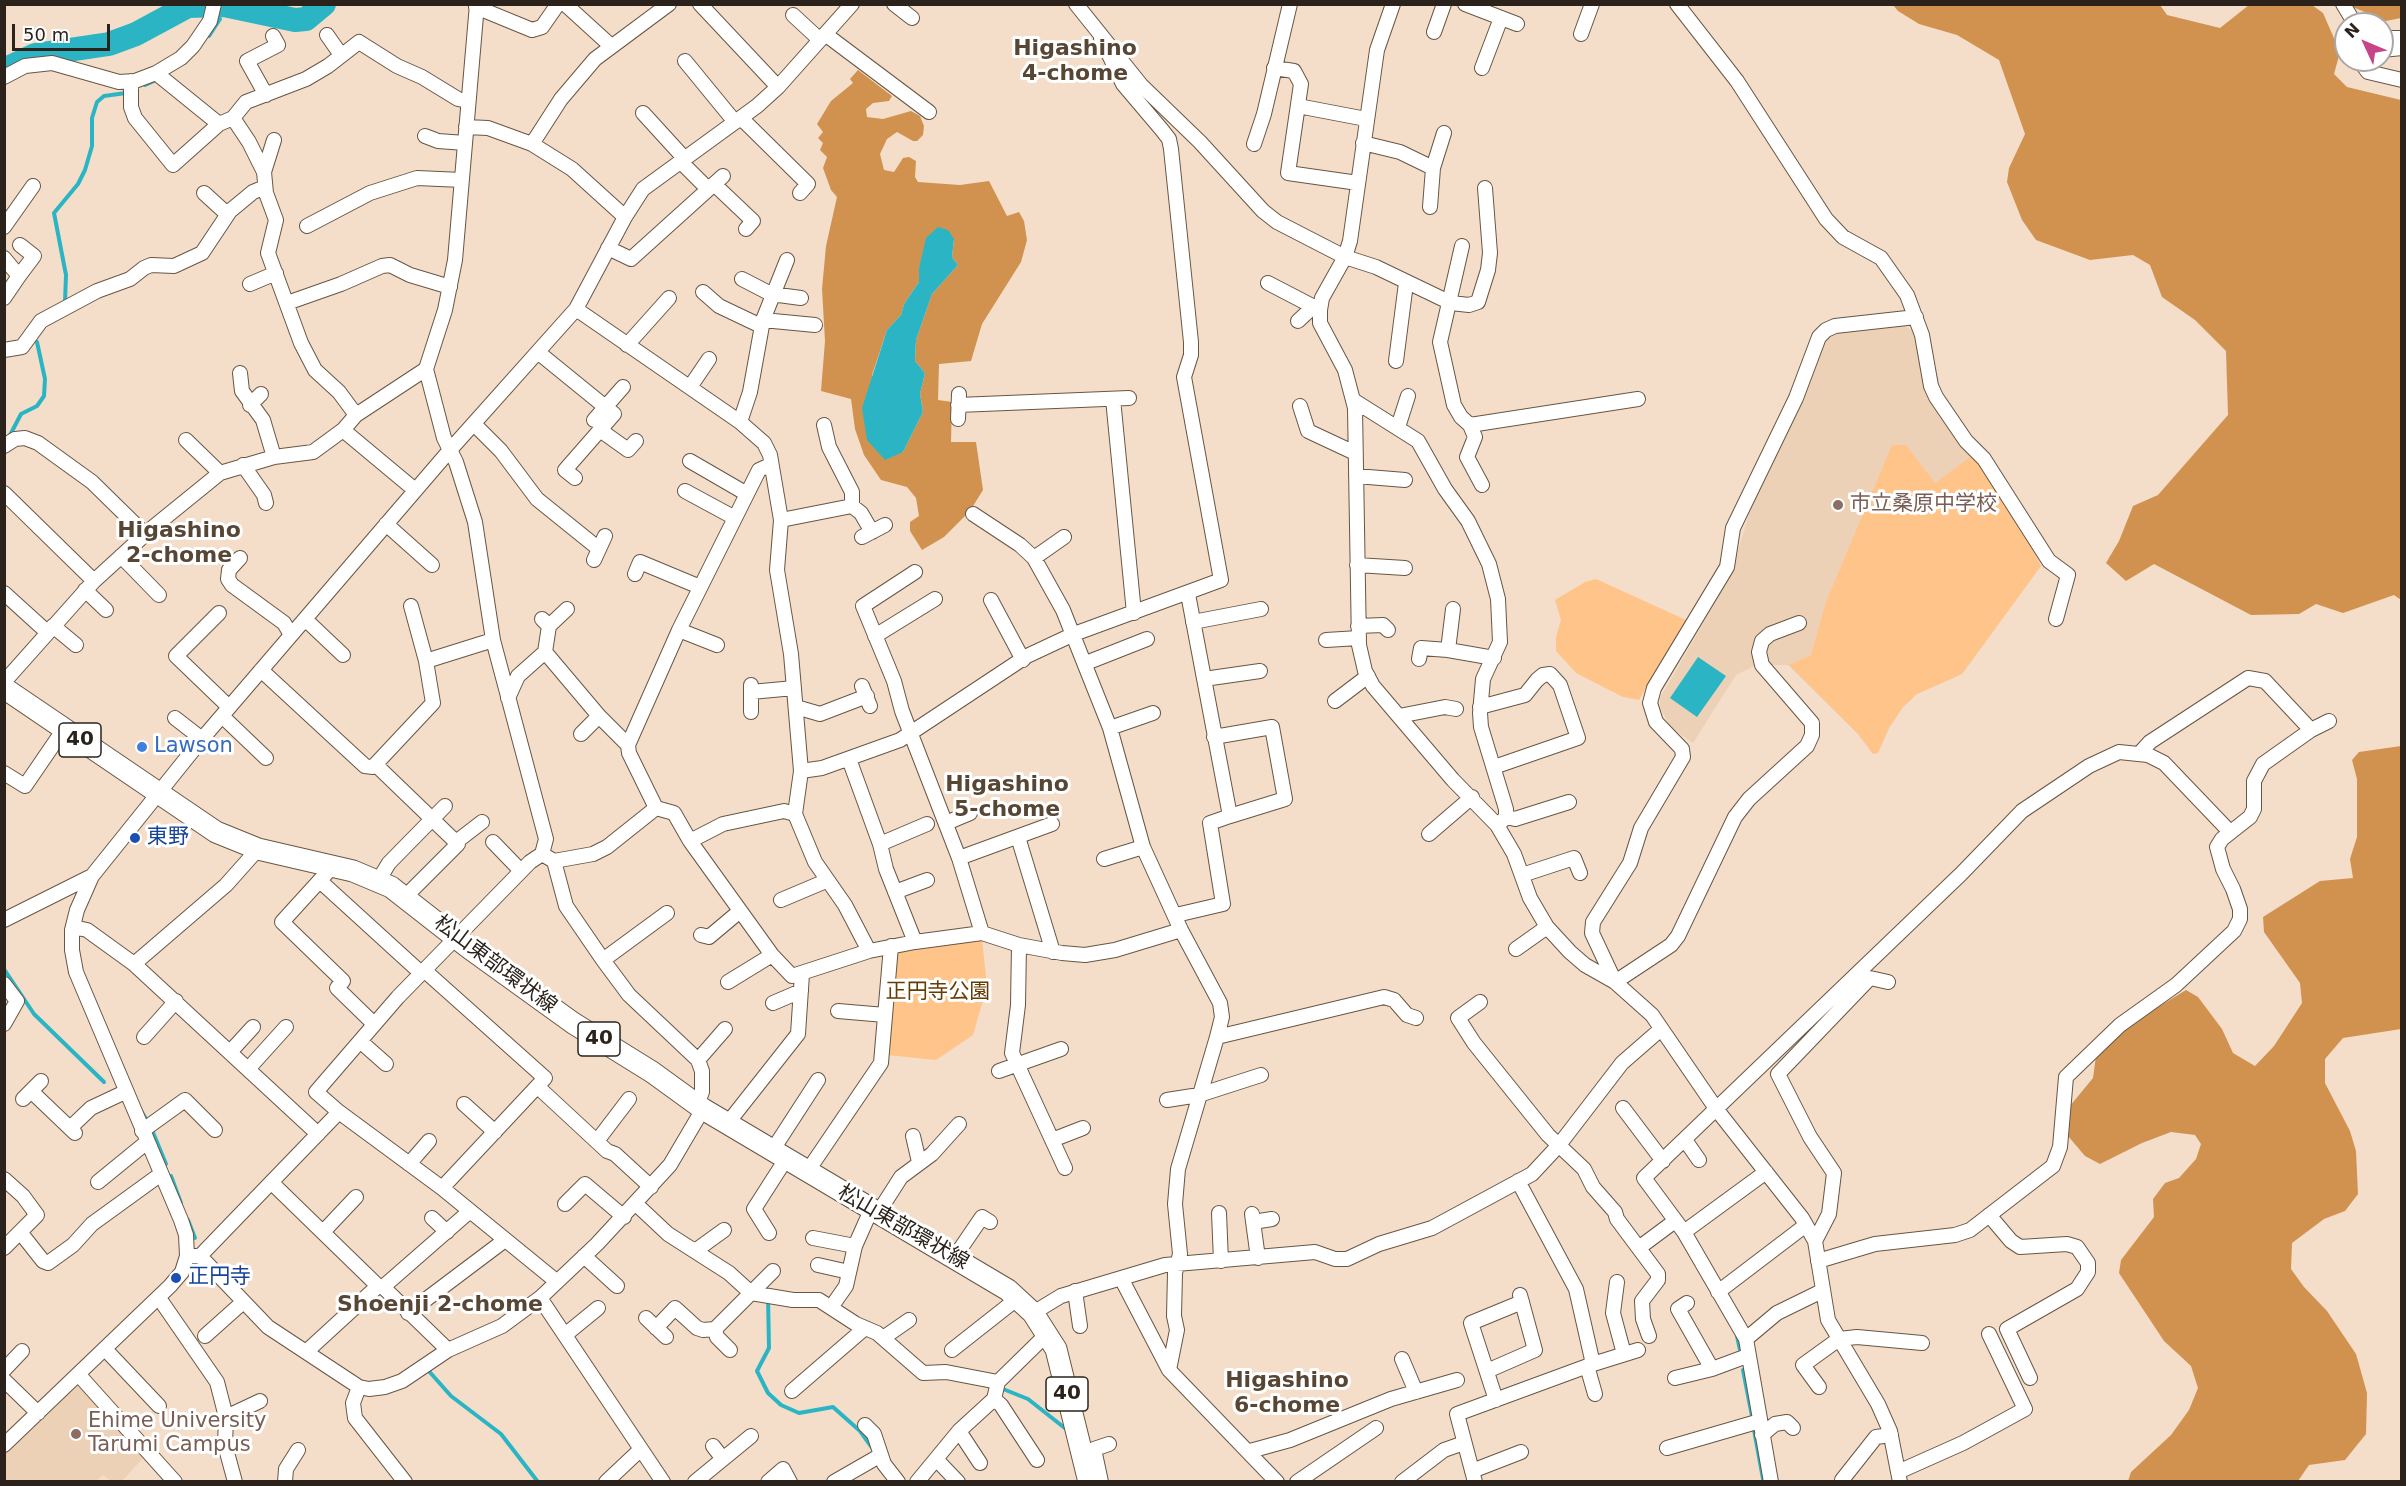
<!DOCTYPE html>
<meta charset="utf-8">
<style>
body{margin:0}
#map{position:relative;width:2406px;height:1486px;overflow:hidden;background:#f4dec9;font-family:"DejaVu Sans",sans-serif}
canvas{display:block}
.frame{position:absolute;inset:0;border:6px solid #2b231b;pointer-events:none}
.north{position:absolute;left:2334px;top:12px;width:60px;height:60px;box-sizing:border-box;background:#fff;border:2px solid #aaa7a4;border-radius:50%;rotate:314deg;font-size:16px;font-weight:700;line-height:24px;text-align:center;color:#2b231b}
.north::after{content:'';display:block;margin:auto;width:21px;height:27px;background:#c84489;clip-path:polygon(50% 0,100% 100%,50% 72%,0 100%)}
.scale{position:absolute;left:12px;top:24px;width:98px;height:27px;box-sizing:border-box;border:3px solid #2b231b;border-top:0;padding-left:8px;font-size:18px;line-height:21px;white-space:nowrap;color:#2b231b;-webkit-text-stroke:4px #fff;paint-order:stroke}
</style>
<div id="map">
<canvas width="2406" height="1486"></canvas>
<div class="frame"></div>
<div class="north">N</div>
<div class="scale">50 m</div>
</div>
<script>
const c = document.querySelector('canvas').getContext('2d');
c.lineJoin = 'round';
function fillPath(path, color) { c.fillStyle = color; c.fill(path, 'evenodd'); }
const poly = rows => new Path2D(rows.map(r => 'M' + r).join(''));
function strokePath(path, color, width, dash) { c.strokeStyle = color; c.lineWidth = width; c.lineCap = dash ? 'butt' : 'round'; c.setLineDash(dash || []); c.stroke(path); }
function write(font, color, halo, rows, align = 'center') {
  c.font = font + ' "DejaVu Sans","Noto Sans JP",sans-serif'; c.lineWidth = 6; c.setLineDash([]); c.textBaseline = 'middle'; c.strokeStyle = halo; c.fillStyle = color; for (const [text, x, y, turn = 0] of rows) {
    c.save(); c.translate(x, y); c.rotate((+turn || 0) * Math.PI / 180); c.textAlign = isNaN(turn) ? turn : align; if (halo) c.strokeText(text, 0, 0); c.fillText(text, 0, 0); c.restore();
  }
}
fillPath(poly([
 [1900,324,1912,330,1918,338,1926,373,2041,566,1962,674,1917,694,1903,707,1889,728,1878,753,1873,754,1858,734,1788,665,1756,665,1736,675,1693,743,1670,727,1660,707,1660,698,1729,579,1753,502,1816,351,1829,335,1836,332],
 [77,1386,83,1387,146,1455,122,1481,111,1481,103,1475,96,1481,5,1482,5,1454,43,1415]
]), '#edd1b7');
fillPath(poly([
 [1892,445,1906,445,1935,483,1973,455,1982,465,2028,539,2041,566,1962,674,1917,694,1903,707,1889,728,1878,753,1873,754,1858,734,1789,665,1811,655,1826,602],
 [1596,579,1686,620,1639,700,1623,697,1576,673,1556,651,1556,637,1561,620,1555,600,1585,582],
 [982,939,987,986,973,1035,936,1060,887,1055,896,950]
]), '#ffc489');
fillPath(poly([
 [1893,5,2160,5,2167,15,2220,28,2249,5,2312,5,2323,13,2340,52,2334,74,2347,87,2401,100,2401,600,2394,595,2343,613,2316,604,2299,614,2251,615,2154,564,2126,581,2106,563,2119,541,2133,506,2158,495,2228,415,2226,351,2195,320,2162,297,2150,265,2133,255,2090,260,2036,240,2022,220,2007,182,2009,168,2025,134,1999,60,1957,35,1919,24,1898,11],
 [2348,5,2401,5,2401,18,2386,21],
 [858,70,892,96,889,101,873,103,866,109,867,117,883,119,911,111,920,116,924,126,923,135,917,141,913,141,897,132,887,139,880,154,884,170,894,172,903,158,909,157,916,161,915,177,918,182,960,185,989,181,1007,216,1019,212,1024,221,1027,240,1021,262,982,324,971,361,939,364,938,400,952,402,951,442,976,442,983,490,970,511,944,537,922,550,910,531,910,522,919,516,916,498,907,487,881,480,864,455,855,429,851,399,821,391,825,341,822,289,826,246,837,197,831,190,823,168,827,157,820,150,823,143,818,138,823,132,817,124,831,101,853,83,850,79],
 [954,239,952,257,958,265,932,294,916,340,915,361,925,373,920,394,923,412,903,452,872,375,887,330,901,315,904,304,919,282,919,267],
 [2401,746,2401,1029,2343,1038,2325,1059,2325,1083,2350,1131,2356,1151,2358,1194,2345,1211,2324,1219,2292,1243,2291,1269,2304,1287,2327,1311,2356,1354,2367,1393,2366,1434,2345,1460,2309,1465,2298,1481,2128,1481,2131,1472,2171,1435,2189,1410,2198,1388,2191,1366,2164,1341,2119,1273,2121,1260,2154,1217,2153,1199,2165,1183,2179,1178,2196,1159,2201,1144,2195,1135,2171,1132,2142,1143,2100,1164,2085,1156,2068,1136,2069,1107,2093,1078,2096,1056,2137,1020,2186,990,2198,997,2222,1029,2233,1053,2255,1066,2274,1046,2302,1003,2300,983,2264,932,2263,917,2320,881,2353,878,2350,859,2357,837,2357,779,2352,760,2359,752]
]), '#d19250');
fillPath(poly([
 [938,227,948,230,954,239,952,257,958,265,932,294,916,340,915,361,925,373,920,394,923,412,903,452,885,460,867,440,862,408,887,330,901,315,904,304,919,282,919,268,926,238],
 [1698,657,1726,676,1697,717,1670,698]
]), '#2bb5c4');
strokePath(poly([
 [223,10,224,4],
 [209,36,220,19],
 [145,85,154,81],
 [65,302,66,275,54,213,78,184,85,170,92,146,92,118,97,102,104,96,126,93],
 [8,439,21,414,37,406,44,396,45,379,37,342],
 [4,969,34,1014,104,1082],
 [138,1106,148,1122],
 [152,1130,166,1164],
 [171,1176,181,1203],
 [188,1220,195,1238],
 [768,1297,769,1348,757,1371,768,1393,781,1405,799,1413,833,1407,860,1431,873,1449],
 [1737,1336,1740,1350],
 [427,1369,451,1396,501,1434,538,1482],
 [1743,1370,1752,1416],
 [1003,1389,1028,1399,1066,1429],
 [1754,1430,1763,1479]
]), '#2bb5c4', 4);
strokePath(poly([
 [4,70,35,55,109,44,136,34,188,6,224,5,295,20,306,19,324,4]
]), '#2bb5c4', 24);
const street = poly([
 [477,4,455,260,445,310,426,369,444,438,456,462,475,522,493,640,546,839,542,854,530,862,398,997,316,1092,339,1112,442,1188,556,1281],
 [565,4,610,45],
 [700,4,778,87],
 [894,4,912,18],
 [1076,4,1141,85,1200,142,1263,211,1277,222,1345,257,1376,267,1451,303,1469,305,1478,302,1488,270,1490,253,1485,188],
 [1393,4,1377,50,1350,241,1345,257,1322,298,1320,310,1320,323,1345,370,1355,408,1359,645,1365,671,1373,686,1453,780,1497,825,1514,854,1530,898,1547,927,1570,952,1585,965,1615,982,1652,1015,1717,1110,1802,1218,1815,1241,1828,1320,1878,1404,1890,1431,1900,1482],
 [1465,4,1517,24],
 [1677,4,1737,81,1826,219,1843,237,1881,258,1907,295,1922,335,1931,386,1936,397,1966,441,1984,459,2049,561,2068,575,2056,619],
 [2343,4,2355,24],
 [476,7,532,30,542,27,558,4],
 [793,15,820,40],
 [1434,32,1444,4],
 [825,34,929,112],
 [1581,34,1592,4],
 [327,35,341,55],
 [2382,38,2402,38],
 [2382,50,2402,48],
 [2359,60,2368,72,2402,80],
 [685,61,735,122],
 [1274,68,1294,71,1301,84,1288,173,1358,183],
 [1482,68,1501,18],
 [156,73,219,124,233,118,246,102,306,79,328,66,359,42,397,66,422,77,458,99,468,101],
 [4,77,25,66,52,63,119,82,135,81,156,73,181,58,193,46,210,21,214,4],
 [131,81,131,107,135,118,173,165,219,124],
 [266,95,247,61,278,45,273,36],
 [1298,106,1366,119],
 [643,113,685,159],
 [233,118,249,142,264,172,266,193,276,220,268,253,301,343,315,370,339,392,356,415],
 [741,118,808,184,800,193],
 [466,127,488,128,532,144,572,169,625,217],
 [425,136,438,141,465,143],
 [1363,143,1400,152,1433,168],
 [532,144,561,99,595,59,669,4],
 [1254,144,1264,114,1290,4],
 [681,162,708,189],
 [264,172,274,140],
 [714,184,753,221,746,229],
 [204,193,227,214],
 [1430,207,1433,168,1444,133],
 [307,226,370,193,417,178,462,180],
 [4,227,33,186],
 [1462,246,1440,342,1454,405,1461,417,1470,425,1638,399],
 [608,248,631,259,723,176],
 [4,258,19,276,4,298],
 [19,276,34,256,20,245],
 [742,279,771,294,801,298],
 [1268,283,1320,310],
 [250,284,276,273],
 [703,292,719,306,761,326],
 [287,303,341,284,382,266,390,265,410,275,450,287],
 [576,309,740,422,764,443,770,455,781,520,777,570,791,654,801,771,795,814,815,862,845,905,869,951,915,942,982,933,1019,945,1062,953,1085,955,1115,950,1181,930],
 [763,320,815,325],
 [1298,321,1313,307],
 [627,345,669,298],
 [4,350,22,347,41,321,97,291,130,279,144,268,151,265,174,266,202,253,230,211,253,192,265,187],
 [539,353,614,414,565,470,575,478],
 [1396,361,1406,283],
 [240,373,242,391,263,420,274,457],
 [690,387,709,359],
 [1113,399,1134,613],
 [1353,400,1418,441,1445,489,1468,521,1489,564,1498,599,1500,642,1483,679,1480,713,1481,727,1506,809,1506,817],
 [250,405,261,394],
 [958,405,1129,398],
 [1300,406,1308,431,1355,453],
 [958,419,959,394],
 [594,420,623,387],
 [740,422,750,392,763,320,787,260],
 [475,425,501,451,537,499,599,549],
 [1470,425,1475,437,1467,457,1482,485],
 [1398,427,1408,396],
 [343,430,415,490],
 [600,430,628,450,636,441],
 [186,440,220,473],
 [4,446,15,439,25,438,38,443,92,482,145,534],
 [690,461,747,494],
 [243,465,264,495,266,503],
 [1356,476,1405,480],
 [685,491,735,518],
 [4,493,94,581],
 [852,506,861,513,872,532],
 [973,514,1020,545,1034,558,1063,610,1110,728,1143,847,1181,930,1220,1003,1222,1017,1217,1037,1178,1169,1175,1204,1180,1254,1175,1273,1174,1316,1177,1330,1169,1370,1277,1482],
 [781,520,852,506,852,492,829,447,824,425],
 [386,524,432,565],
 [862,537,885,525],
 [121,556,159,595],
 [240,558,229,570,228,579,232,585,284,623,291,635],
 [1034,558,1064,537],
 [594,560,605,536],
 [1357,565,1405,568],
 [915,572,863,606,894,681,902,711,959,858,982,933],
 [635,574,640,562,700,587],
 [85,590,106,610],
 [4,593,47,632],
 [991,600,1023,660],
 [219,613,176,656,229,707],
 [305,619,343,655],
 [542,619,549,626,567,609],
 [1193,622,1261,609],
 [1799,623,1770,634,1762,641,1759,652,1762,665,1812,723,1812,735,1807,746,1749,799,1735,817,1678,936,1671,945,1615,982,1592,933,1593,922,1630,863,1641,828,1683,757,1682,749,1656,722,1650,703,1654,688,1727,567,1733,528,1796,398,1819,337,1826,330,1835,326,1916,317],
 [53,626,76,645],
 [1358,626,1383,625,1388,630],
 [679,630,717,645],
 [875,636,935,599],
 [1326,640,1359,638],
 [1448,650,1453,609],
 [545,652,599,716],
 [1419,659,1421,648,1448,650,1494,658],
 [426,661,493,640],
 [1086,663,1147,639],
 [261,670,365,766,373,767,433,703,426,661,411,606],
 [1204,679,1260,671],
 [4,682,94,581,151,529,220,473,274,457,313,452,343,430,356,415,426,369],
 [751,685,751,712],
 [862,686,870,706],
 [751,692,794,688],
 [508,698,518,676,545,652,549,626],
 [1335,701,1368,676],
 [796,707,820,714,867,696],
 [1480,707,1525,695,1537,680,1543,675,1550,674,1560,685,1578,738,1494,767],
 [222,716,266,758],
 [1399,716,1445,707,1456,709],
 [175,718,202,739],
 [1110,728,1153,713],
 [581,734,599,716,628,745],
 [1214,737,1272,727,1285,799,1230,816],
 [2139,754,2150,742,2248,678,2265,681,2311,730],
 [849,759,880,844,886,869,915,942],
 [376,765,458,844,406,896],
 [801,771,822,768,900,740,1027,656,1074,634,1221,580,1184,377,1191,355,1191,342,1171,149,1169,139,1162,130,1123,84,1101,38],
 [4,773,25,786,64,729],
 [656,808,629,753,628,745,679,630,759,470,770,465],
 [1501,822,1506,817,1515,819,1569,802],
 [946,823,970,813],
 [1429,834,1472,797],
 [1018,837,1053,952],
 [690,841,772,955,792,976,869,951],
 [456,842,482,822],
 [493,842,521,871],
 [880,844,927,824],
 [258,849,226,885,134,964,318,1134],
 [542,854,554,861,593,854,607,847,656,808,674,813,690,841,723,824,784,811,795,814],
 [959,858,1052,824],
 [1104,859,1143,847],
 [554,861,566,906,603,960,629,995,698,1060],
 [333,866,282,922,343,981,337,988,374,1024],
 [1522,875,1574,858,1580,873],
 [320,881,421,973],
 [378,881,389,863,445,806],
 [895,892,927,880],
 [781,900,826,881],
 [1176,915,1223,904,1210,823,1230,816,1188,594],
 [4,920,92,876],
 [73,927,87,930,134,964],
 [701,935,709,937,740,911],
 [1019,945,1018,1005,1012,1053,1065,1168],
 [1516,949,1547,927],
 [603,960,667,913],
 [424,970,545,1078,442,1188],
 [728,982,772,955],
 [4,984,17,1001,4,1024],
 [1480,1002,1458,1018,1474,1043,1548,1135,1584,1169,1593,1187,1615,1212,1617,1219,1658,1274,1658,1280,1642,1301,1643,1319,1649,1336],
 [773,1003,801,991],
 [838,1011,885,1015],
 [144,1037,176,1001],
 [1217,1037,1384,997,1394,1000,1407,1015,1416,1018],
 [360,1041,386,1064],
 [231,1051,253,1027],
 [249,1068,286,1027],
 [999,1071,1061,1049],
 [538,1087,607,1151,615,1154,651,1187],
 [31,1091,75,1133],
 [23,1099,41,1081],
 [1167,1100,1199,1095,1261,1075],
 [464,1104,495,1132],
 [697,1105,702,1092,702,1071,698,1060,725,1029],
 [1623,1108,1663,1161],
 [727,1124,798,1034,802,974],
 [70,1128,91,1108,125,1092],
 [142,1131,185,1100,215,1130],
 [913,1136,919,1162],
 [1052,1140,1083,1128],
 [1685,1140,1699,1160],
 [597,1141,629,1099],
 [772,1151,818,1080],
 [409,1164,429,1141],
 [807,1172,881,1063,891,946],
 [4,1179,23,1196,37,1215,4,1248],
 [1518,1181,1576,1289,1593,1364],
 [98,1182,147,1142],
 [272,1183,378,1286,306,1352],
 [565,1204,585,1184,624,1217],
 [636,1204,668,1234,729,1273,751,1293,793,1300,819,1300,856,1324,877,1333,923,1373,946,1372,998,1382],
 [878,1213,901,1177,932,1154,959,1124],
 [1219,1213,1221,1261],
 [1252,1214,1258,1258],
 [1989,1215,2011,1241,2020,1247,2067,1244,2077,1247,2088,1263,2088,1272,2077,1289,2007,1329,2030,1378],
 [432,1218,447,1232],
 [1253,1222,1272,1219],
 [20,1232,43,1261,48,1263,73,1245,92,1224,161,1174],
 [323,1232,356,1197],
 [1684,1232,1766,1172],
 [769,1233,754,1209,786,1159],
 [813,1238,855,1246],
 [1815,1241,1829,1214,1834,1173,1810,1137,1778,1074,1870,978,1888,982],
 [1640,1247,1675,1221],
 [695,1251,724,1230],
 [192,1256,200,1256,339,1112],
 [200,1256,268,1327,359,1387,369,1389,385,1387,402,1381,448,1350,502,1326,540,1298,597,1244,670,1165,703,1109],
 [584,1256,617,1286],
 [954,1258,982,1217,990,1222],
 [1818,1261,1875,1244,1955,1235,1970,1230,2053,1166,2060,1147,2066,1077,2120,1025,2176,985,2234,931,2240,919,2240,909,2233,889,2223,869,2217,847,2222,839,2250,817,2254,809,2254,781,2263,764,2311,730,2329,721],
 [818,1265,849,1272],
 [1121,1278,1169,1370],
 [1617,1282,1613,1313,1624,1354],
 [378,1286,383,1287,470,1211],
 [383,1287,448,1350],
 [1075,1291,1080,1326],
 [1718,1292,1806,1225],
 [159,1298,217,1382,226,1417,225,1445,235,1482],
 [540,1298,663,1482],
 [1687,1303,1678,1309,1712,1369],
 [832,1306,846,1286,855,1246,871,1210],
 [408,1313,505,1240],
 [1033,1313,1061,1296,1165,1265,1315,1252,1335,1259,1347,1259,1379,1244,1432,1228,1532,1174,1559,1145,1622,1063,1661,1029],
 [646,1318,666,1337],
 [656,1328,675,1308,697,1328,703,1330,715,1329,773,1271],
 [715,1329,717,1337,730,1350],
 [565,1335,598,1308],
 [205,1336,242,1303],
 [883,1338,909,1320],
 [1746,1339,1684,1232,1644,1178,1961,874,2022,811,2089,766,2119,752,2148,755,2164,763,2230,832],
 [105,1349,159,1406],
 [952,1350,1018,1298],
 [1402,1359,1416,1392],
 [1587,1366,1595,1394],
 [4,1370,22,1351],
 [1487,1371,1535,1350,1520,1295],
 [79,1375,175,1482],
 [1675,1378,1712,1369,1747,1356],
 [4,1380,38,1413],
 [359,1387,353,1403,355,1418,405,1482],
 [1819,1387,1803,1365,1839,1339,1857,1337,1922,1343],
 [792,1391,865,1328],
 [994,1399,1001,1405,1037,1460],
 [1496,1400,1471,1323,1522,1302],
 [226,1417,260,1401],
 [865,1425,874,1434,884,1464,898,1482],
 [959,1431,980,1463],
 [1762,1435,1775,1424,1787,1422,1793,1428],
 [4,1445,170,1286,182,1272,187,1256,186,1235,181,1220,76,972,72,950,72,930,77,910,92,876,202,739,450,450,576,309,625,217,643,189,757,106,778,87,852,4],
 [713,1446,723,1459],
 [1667,1448,1760,1421],
 [1250,1451,1290,1440,1391,1399,1457,1380],
 [936,1459,958,1482],
 [1472,1471,1521,1452],
 [1898,1472,1963,1443,2025,1409,1989,1334],
 [1842,1480,1876,1437,1891,1435],
 [285,1482,286,1469,298,1450],
 [606,1482,641,1449],
 [695,1482,751,1436],
 [768,1482,783,1469,790,1482],
 [834,1482,881,1455],
 [917,1482,959,1431,994,1399,998,1382,1048,1333],
 [1101,1482,1094,1449,1109,1444],
 [1297,1482,1376,1428],
 [1402,1482,1444,1450,1464,1443],
 [1475,1482,1457,1414,1593,1364,1638,1350],
 [1771,1482,1746,1339,1777,1313,1822,1291]
]);
const primary = poly([
 [4,688,216,832,258,849,353,871,391,887,469,948,573,1023,652,1072,703,1109,1008,1290,1033,1313,1056,1349,1089,1482]
]);
strokePath(street, '#685644', 16);
strokePath(primary, '#685644', 23);
strokePath(street, '#fff', 14);
strokePath(primary, '#fff', 21);
for (const [x, y, r, color] of [
 [1838,505,6,"#8d6e63"],
 [142,747,6,"#3f7fe0"],
 [135,838,6,"#1a4fb4"],
 [176,1278,6,"#1a4fb4"],
 [76,1434,6,"#8d6e63"]
]) { const dot = new Path2D(); dot.arc(x, y, r, 0, 2 * Math.PI); c.fillStyle = color; c.fill(dot); strokePath(dot, '#fff', 2); }
for (const [x, y, w] of [
 [80,740,42],
 [599,1039,42],
 [1067,1394,42]
]) { const box = new Path2D(); box.roundRect(x - w / 2, y - 17, w, 34, 4.5); c.fillStyle = '#fff'; c.fill(box); strokePath(box, '#2b231b', 1.5); }
write('bold 20px', '#2b231b', null, [
 ["40",80,740],
 ["40",599,1039],
 ["40",1067,1394]
]);
write('21px', '#785e54', '#fff', [
 ["市立桑原中学校",1850,505],
 ["Ehime University",88,1422],
 ["Tarumi Campus",88,1446]
], 'left');
write('21px', '#366cbe', '#fff', [
 ["Lawson",154,747]
], 'left');
write('21px', '#164399', '#fff', [
 ["東野",147,838],
 ["正円寺",188,1278]
], 'left');
write('21px', '#2b231b', '#fff', [
 ["松山東部環状線",495,965,37],
 ["松山東部環状線",903,1228,30]
]);
write('21px', '#663c05', '#fff', [
 ["正円寺公園",938,993]
]);
write('bold 22px', '#584635', '#fff', [
 ["Higashino",1075,49],
 ["4-chome",1075,74],
 ["Higashino",179,531],
 ["2-chome",179,556],
 ["Higashino",1007,785],
 ["5-chome",1007,810],
 ["Shoenji 2-chome",440,1305],
 ["Higashino",1287,1381],
 ["6-chome",1287,1406]
]);
</script>
